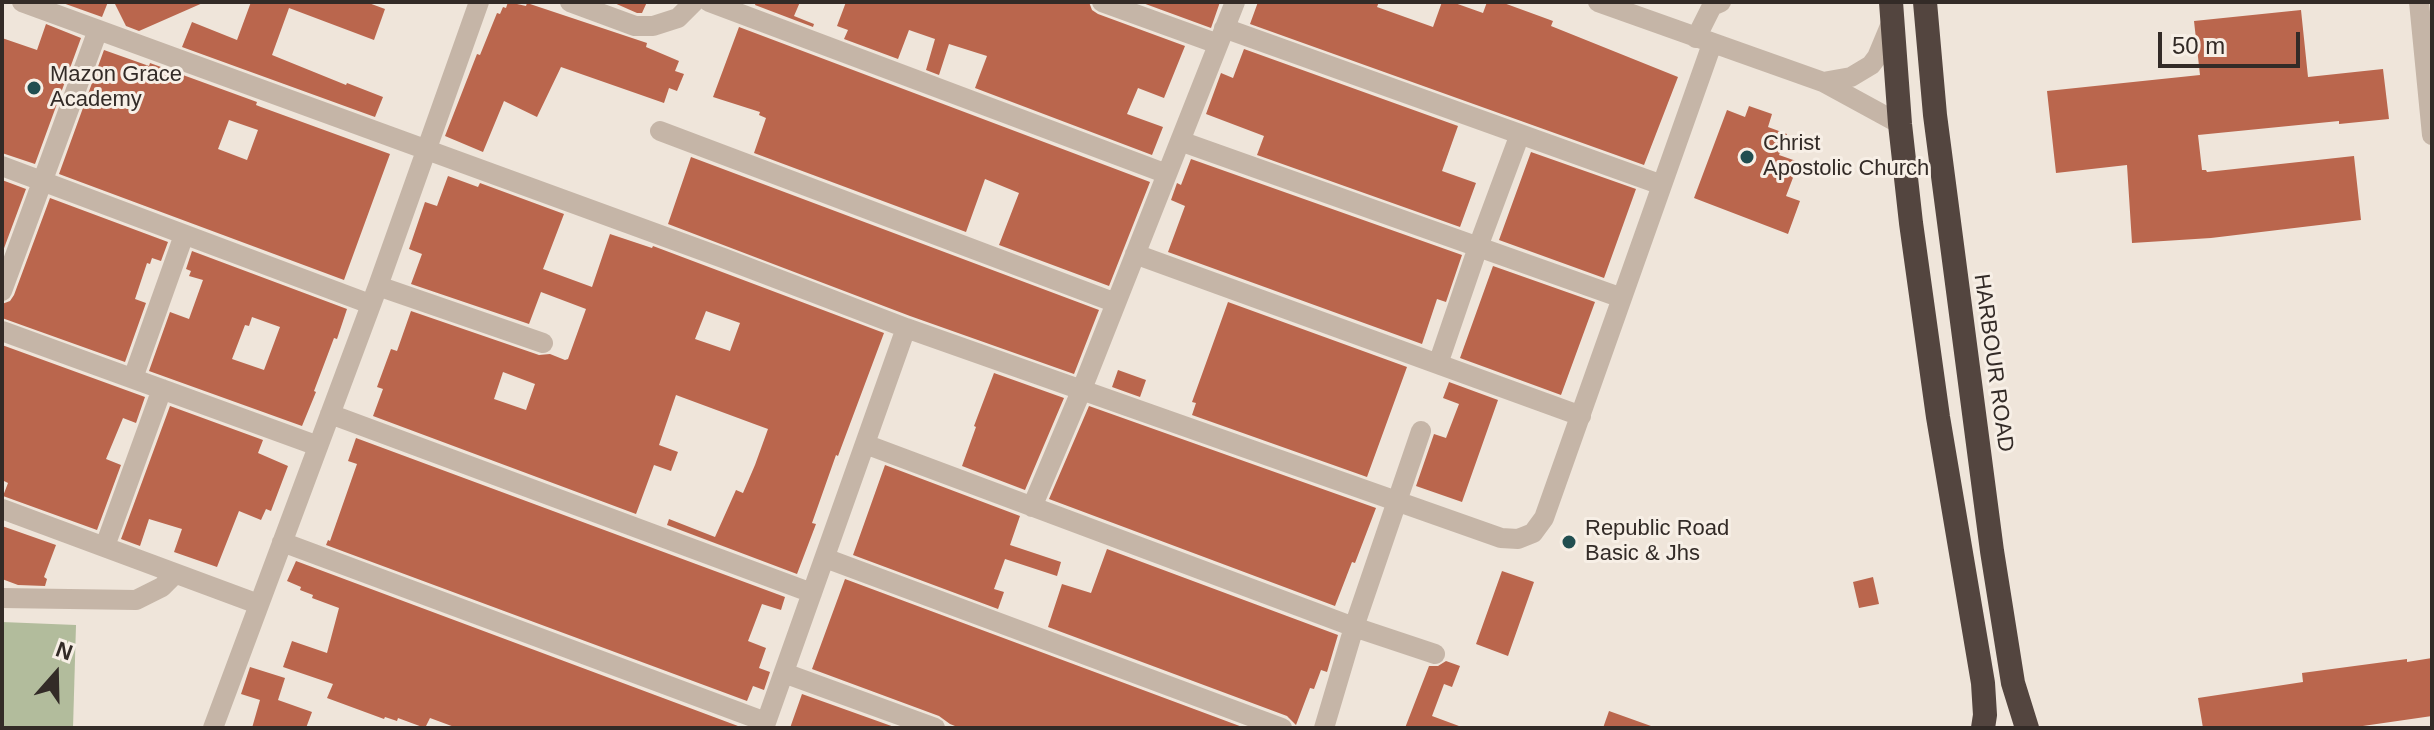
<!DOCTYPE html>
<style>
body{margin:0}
#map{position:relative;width:2434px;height:730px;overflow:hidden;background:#efe5da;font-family:Arial,sans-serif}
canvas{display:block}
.frame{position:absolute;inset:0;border:4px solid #332b27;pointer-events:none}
.north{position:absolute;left:16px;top:634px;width:80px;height:80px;-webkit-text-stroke:6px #f7efe6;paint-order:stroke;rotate:20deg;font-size:22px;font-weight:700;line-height:32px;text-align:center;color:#332b27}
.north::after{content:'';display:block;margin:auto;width:28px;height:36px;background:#332b27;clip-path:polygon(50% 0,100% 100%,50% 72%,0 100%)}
.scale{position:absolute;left:2158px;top:32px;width:142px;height:36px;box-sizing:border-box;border:4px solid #332b27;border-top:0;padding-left:10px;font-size:24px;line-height:28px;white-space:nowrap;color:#332b27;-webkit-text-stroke:6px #f7efe6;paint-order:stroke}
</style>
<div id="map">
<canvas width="2434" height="730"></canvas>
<div class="frame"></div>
<div class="north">N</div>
<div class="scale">50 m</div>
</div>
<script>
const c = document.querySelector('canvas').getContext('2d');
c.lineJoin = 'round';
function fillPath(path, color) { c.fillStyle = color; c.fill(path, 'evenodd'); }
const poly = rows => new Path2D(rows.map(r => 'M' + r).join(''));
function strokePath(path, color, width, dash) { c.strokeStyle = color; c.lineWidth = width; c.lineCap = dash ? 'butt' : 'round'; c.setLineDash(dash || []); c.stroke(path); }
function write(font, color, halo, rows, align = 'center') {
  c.font = font + ' Arial,sans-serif'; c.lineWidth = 6; c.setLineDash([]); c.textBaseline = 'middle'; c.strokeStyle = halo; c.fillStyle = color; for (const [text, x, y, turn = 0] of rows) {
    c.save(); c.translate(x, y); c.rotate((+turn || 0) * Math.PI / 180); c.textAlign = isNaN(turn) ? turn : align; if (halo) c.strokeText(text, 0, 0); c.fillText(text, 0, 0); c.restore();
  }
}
fillPath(poly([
 [2,622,76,625,73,728,2,728]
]), '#b2bc9c');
fillPath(poly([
 [60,2,108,2,102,17],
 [114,2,205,2,139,31,126,26],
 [251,2,366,2,385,9,374,40,289,8,272,55,346,85,347,83,383,97,375,117,182,47,192,22,237,40],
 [508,2,526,6,527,3,647,43,646,47,679,61,675,71,684,74,677,91,669,88,664,103,561,67,537,117,504,101,483,152,445,136,477,54,480,55,497,13,500,14,503,7,506,8],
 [612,2,647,2,642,13,637,13],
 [756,2,800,2,794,16,814,24,813,27,755,5],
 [846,2,1089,2,1092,10,1098,14,1185,46,1164,98,1138,88,1127,114,1163,127,1152,155,975,88,987,56,949,44,939,75,926,70,935,39,909,30,898,59,844,39,848,30,837,26],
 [1140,2,1220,2,1211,28],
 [1258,2,1379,2,1377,7,1433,27,1442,2,1452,2,1483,13,1487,2,1501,2,1553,21,1551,26,1678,77,1644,165,1250,24],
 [2301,10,2308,77,2383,69,2389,119,2339,124,2339,121,2198,135,2202,170,2206,170,2207,172,2354,156,2361,220,2211,238,2132,243,2127,165,2056,173,2047,91,2200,75,2194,21],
 [46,24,81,38,35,164,2,153,2,38,37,50],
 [739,27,1150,182,1109,286,999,245,1019,193,985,179,966,232,754,153,766,118,759,115,760,112,713,97],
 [1244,49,1458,126,1442,171,1476,183,1460,227,1257,155,1264,136,1206,114,1221,73,1233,78],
 [104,50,149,66,150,63,257,102,256,105,261,107,390,154,344,280,59,174],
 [229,120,258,130,247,160,218,149],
 [1749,106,1772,114,1768,127,1787,134,1779,155,1799,162,1786,196,1800,201,1788,234,1694,198,1727,110,1745,117],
 [1531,152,1636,189,1604,278,1499,240],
 [691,157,1099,310,1074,374,910,316,668,224],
 [1191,159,1462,255,1446,302,1437,299,1422,344,1168,252,1185,206,1171,200,1177,183,1181,185],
 [448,176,478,187,480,183,564,214,543,269,592,287,610,234,652,248,653,246,884,333,838,456,836,455,812,523,816,524,797,574,667,525,669,519,715,537,736,490,743,493,755,465,768,429,757,425,676,395,659,445,678,452,671,471,654,465,636,514,373,416,383,389,377,387,391,349,397,351,411,311,539,355,550,354,565,360,568,359,586,309,541,292,529,324,411,284,422,254,409,249,425,202,437,206],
 [706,311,740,323,730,351,695,339],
 [503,372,535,384,526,410,494,399],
 [2,180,26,189,3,251,2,251],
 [50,198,168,242,161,261,152,258,150,264,147,263,135,299,146,303,125,362,2,318,2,304,10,301,14,295],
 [192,251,347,309,337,339,334,338,314,391,316,392,302,426,149,371,170,312,189,319,203,280,189,276,191,271,186,269],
 [252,317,280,327,264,370,232,359,245,325,249,326],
 [1493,266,1595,302,1561,395,1460,358],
 [1228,302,1407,367,1367,477,1192,415,1196,403,1192,402],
 [2,345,145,397,136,423,123,418,106,459,121,465,97,530,3,496,8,483,2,480],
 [1118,370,1146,380,1140,397,1112,387],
 [994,373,1064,398,1025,490,962,466,976,427,974,426],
 [1449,382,1498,400,1462,502,1416,486,1434,434,1446,438,1459,404,1443,398],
 [170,406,263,440,258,453,288,466,271,511,266,509,261,520,239,511,217,567,174,552,182,529,149,519,140,546,121,539],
 [1089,406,1376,508,1355,563,1352,562,1335,606,1049,499],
 [356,438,785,597,781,610,762,604,748,641,766,648,759,668,770,672,764,690,753,686,747,701,326,545,328,540,330,541,357,464,348,461],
 [885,465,1020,516,1010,545,1061,562,1057,576,1005,559,994,589,1004,592,998,609,853,555],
 [2,526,56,545,44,577,47,579,45,586,18,585,2,579],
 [1107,549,1338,635,1327,672,1321,670,1314,689,1310,688,1296,725,1287,716,1048,627,1062,584,1091,593],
 [296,561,738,726,737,728,457,728,430,718,425,728,398,718,397,721,385,717,384,719,327,698,333,684,283,667,292,641,327,653,339,608,312,598,313,595,300,590,301,587,287,581],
 [1502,571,1534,582,1508,656,1476,644],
 [1873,577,1879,604,1859,608,1853,582],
 [845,579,1245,728,960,728,950,724,939,716,812,669],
 [2432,658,2432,716,2349,728,2203,728,2198,698,2303,682,2302,673,2407,659,2407,662],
 [1446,661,1460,666,1452,687,1444,684,1432,716,1459,726,1459,728,1405,728,1429,666,1438,666],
 [250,667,285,678,278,700,312,712,306,728,252,728,260,700,241,694],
 [802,694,897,728,790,728],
 [1609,711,1651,726,1651,728,1603,728]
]), '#ba664d');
strokePath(poly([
 [22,2,723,258,906,328,1501,538,1518,539,1533,533,1544,518,1712,44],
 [570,2,635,26,653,26,678,18,694,2],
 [709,2,1167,174],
 [1102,2,1218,44],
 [1598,2,1823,82,1900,124],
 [2419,2,2432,135],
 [1224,28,1662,185],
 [1696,38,1712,6,1721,2],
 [1823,82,1851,77,1871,65,1877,57,1892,21],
 [660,131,1116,303],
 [1180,141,1622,298],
 [2,166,370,304],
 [1135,254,1581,416],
 [378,286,543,343],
 [2,291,98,30],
 [2,331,318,446],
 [1438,364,1478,247,1520,134],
 [133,378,184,235],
 [330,414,812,593],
 [865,444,1354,627,1435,654],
 [1032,507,1082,389,1235,2],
 [2,509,258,604],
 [282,542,766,722],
 [105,546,162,389],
 [825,558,1282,728],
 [2,598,136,600,162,587,175,574],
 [784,673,935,728],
 [213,728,378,286,479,2],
 [764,728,906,328],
 [1324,728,1354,627,1421,431]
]), '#c5b5a7', 20);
strokePath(poly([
 [1891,2,1900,124,1911,223,1938,417,1983,683,1985,715,1983,728],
 [1925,2,1935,115,1992,551,2013,683,2027,728]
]), '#53453f', 24);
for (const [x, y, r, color] of [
 [34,88,8,"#214e50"],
 [1747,157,8,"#214e50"],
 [1569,542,8,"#214e50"]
]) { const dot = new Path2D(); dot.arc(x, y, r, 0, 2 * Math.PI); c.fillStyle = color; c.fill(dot); strokePath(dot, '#f7efe6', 3); }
write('22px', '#332b27', '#f7efe6', [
 ["Mazon Grace",50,75],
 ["Academy",50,100],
 ["Christ",1763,144],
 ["Apostolic Church",1763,169],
 ["Republic Road",1585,529],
 ["Basic & Jhs",1585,554]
], 'left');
write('22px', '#332b27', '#f7efe6', [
 ["HARBOUR ROAD",1993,363,82]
]);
</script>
